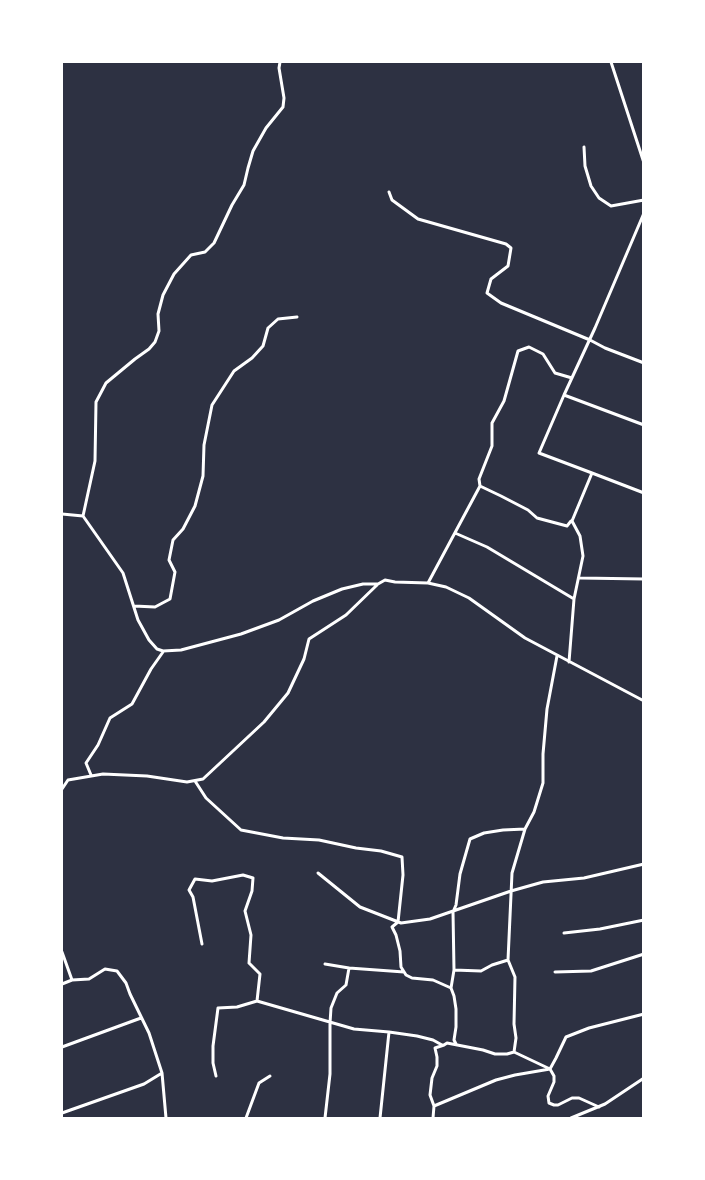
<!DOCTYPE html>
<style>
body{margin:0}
#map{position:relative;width:705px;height:1180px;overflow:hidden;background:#2d3142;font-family:"Exo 2",sans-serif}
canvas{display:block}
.frame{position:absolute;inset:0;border:63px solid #fff;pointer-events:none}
</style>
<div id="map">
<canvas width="705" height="1180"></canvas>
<div class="frame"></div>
</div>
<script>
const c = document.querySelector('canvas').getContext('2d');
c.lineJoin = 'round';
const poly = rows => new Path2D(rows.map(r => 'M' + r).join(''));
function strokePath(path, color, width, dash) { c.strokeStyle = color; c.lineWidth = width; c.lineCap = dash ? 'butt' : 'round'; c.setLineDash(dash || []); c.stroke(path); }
strokePath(poly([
 [611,62,644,163],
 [584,147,585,166,591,186,599,198,611,206,644,200],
 [389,192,392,200,418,219,506,244,511,248,508,266,491,279,487,293,501,303,590,340,605,348,644,363],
 [564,395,644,425],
 [592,473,539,453,564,395,595,328,644,213],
 [480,486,501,496,528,510,537,518,567,526,571,521],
 [62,514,83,516,123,573,138,620,149,640,157,649,163,651,181,650,241,634,279,620,313,601,342,589,363,584,378,584,385,580,395,582,428,583,446,587,469,598,525,638,644,701],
 [83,516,95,461,96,402,106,383,135,359,149,349,155,342,159,331,158,314,163,295,174,274,191,255,205,252,214,243,232,205,244,185,248,168,253,151,266,128,283,107,284,98,279,68,280,62],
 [455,533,487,547,574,599],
 [580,578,644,579],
 [428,583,480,486,479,479,492,446,492,423,504,401,518,351,529,347,543,354,555,373,572,378],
 [134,606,155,607,170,599,175,572,169,560,173,540,183,529,195,506,203,476,204,445,212,405,234,371,252,358,263,346,268,328,278,319,297,317],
 [569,662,574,599,583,556,580,536,572,521,592,473,644,493],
 [91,775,86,763,98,745,110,718,132,704,151,669,163,652],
 [195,781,206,798,241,830,283,838,319,840,356,848,381,851,402,857,403,875,398,922,392,927,396,935,400,951,401,967,406,975,412,978,433,980,451,988],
 [62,789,68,780,103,774,147,776,187,782,203,779,264,722,288,693,304,659,309,639,346,615,377,585],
 [318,873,360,907,401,923,430,919,511,891,543,882,584,878,644,864],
 [564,933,600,929,644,920],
 [202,944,193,897,189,890,195,879,212,881,243,875,253,878,252,891,245,911,251,935,249,963,260,974,257,1001,354,1029,389,1032],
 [62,952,72,980,89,979,105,969,117,971,126,983,130,994,149,1033,162,1073,166,1118],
 [325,964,349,968,404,972],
 [454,970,481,971,492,965,508,960],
 [555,972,591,971,644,954],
 [62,984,72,980],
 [456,1044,454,1040,456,1027,456,1009,454,996,451,988,454,970,453,912,456,905,460,874,470,839,484,833,503,830,525,829],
 [62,1047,141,1018],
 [514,1052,516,1038,514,1024,515,977,508,960,512,873,525,829,534,812,543,783,543,754,547,709,557,656],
 [216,1076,213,1063,213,1046,218,1008,237,1007,257,1001],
 [599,1107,579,1098,572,1098,558,1105,554,1105,549,1103,548,1096,554,1082,554,1076,550,1069,514,1052,507,1054,495,1054,483,1050,447,1043,444,1045,435,1048,437,1057,437,1066,432,1078,430,1095,434,1106,496,1080,515,1075,550,1069,556,1058,566,1037,589,1028,644,1014],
 [62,1113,144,1084,162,1073],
 [246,1118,259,1083,270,1076],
 [325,1118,330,1074,330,1023,331,1008,337,993,346,985,349,968],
 [380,1118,389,1032,417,1036,433,1040,442,1045],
 [433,1118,434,1106]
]), '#fff', 3);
strokePath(poly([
 [571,1118,605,1104,644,1078]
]), '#fff', 3);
</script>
